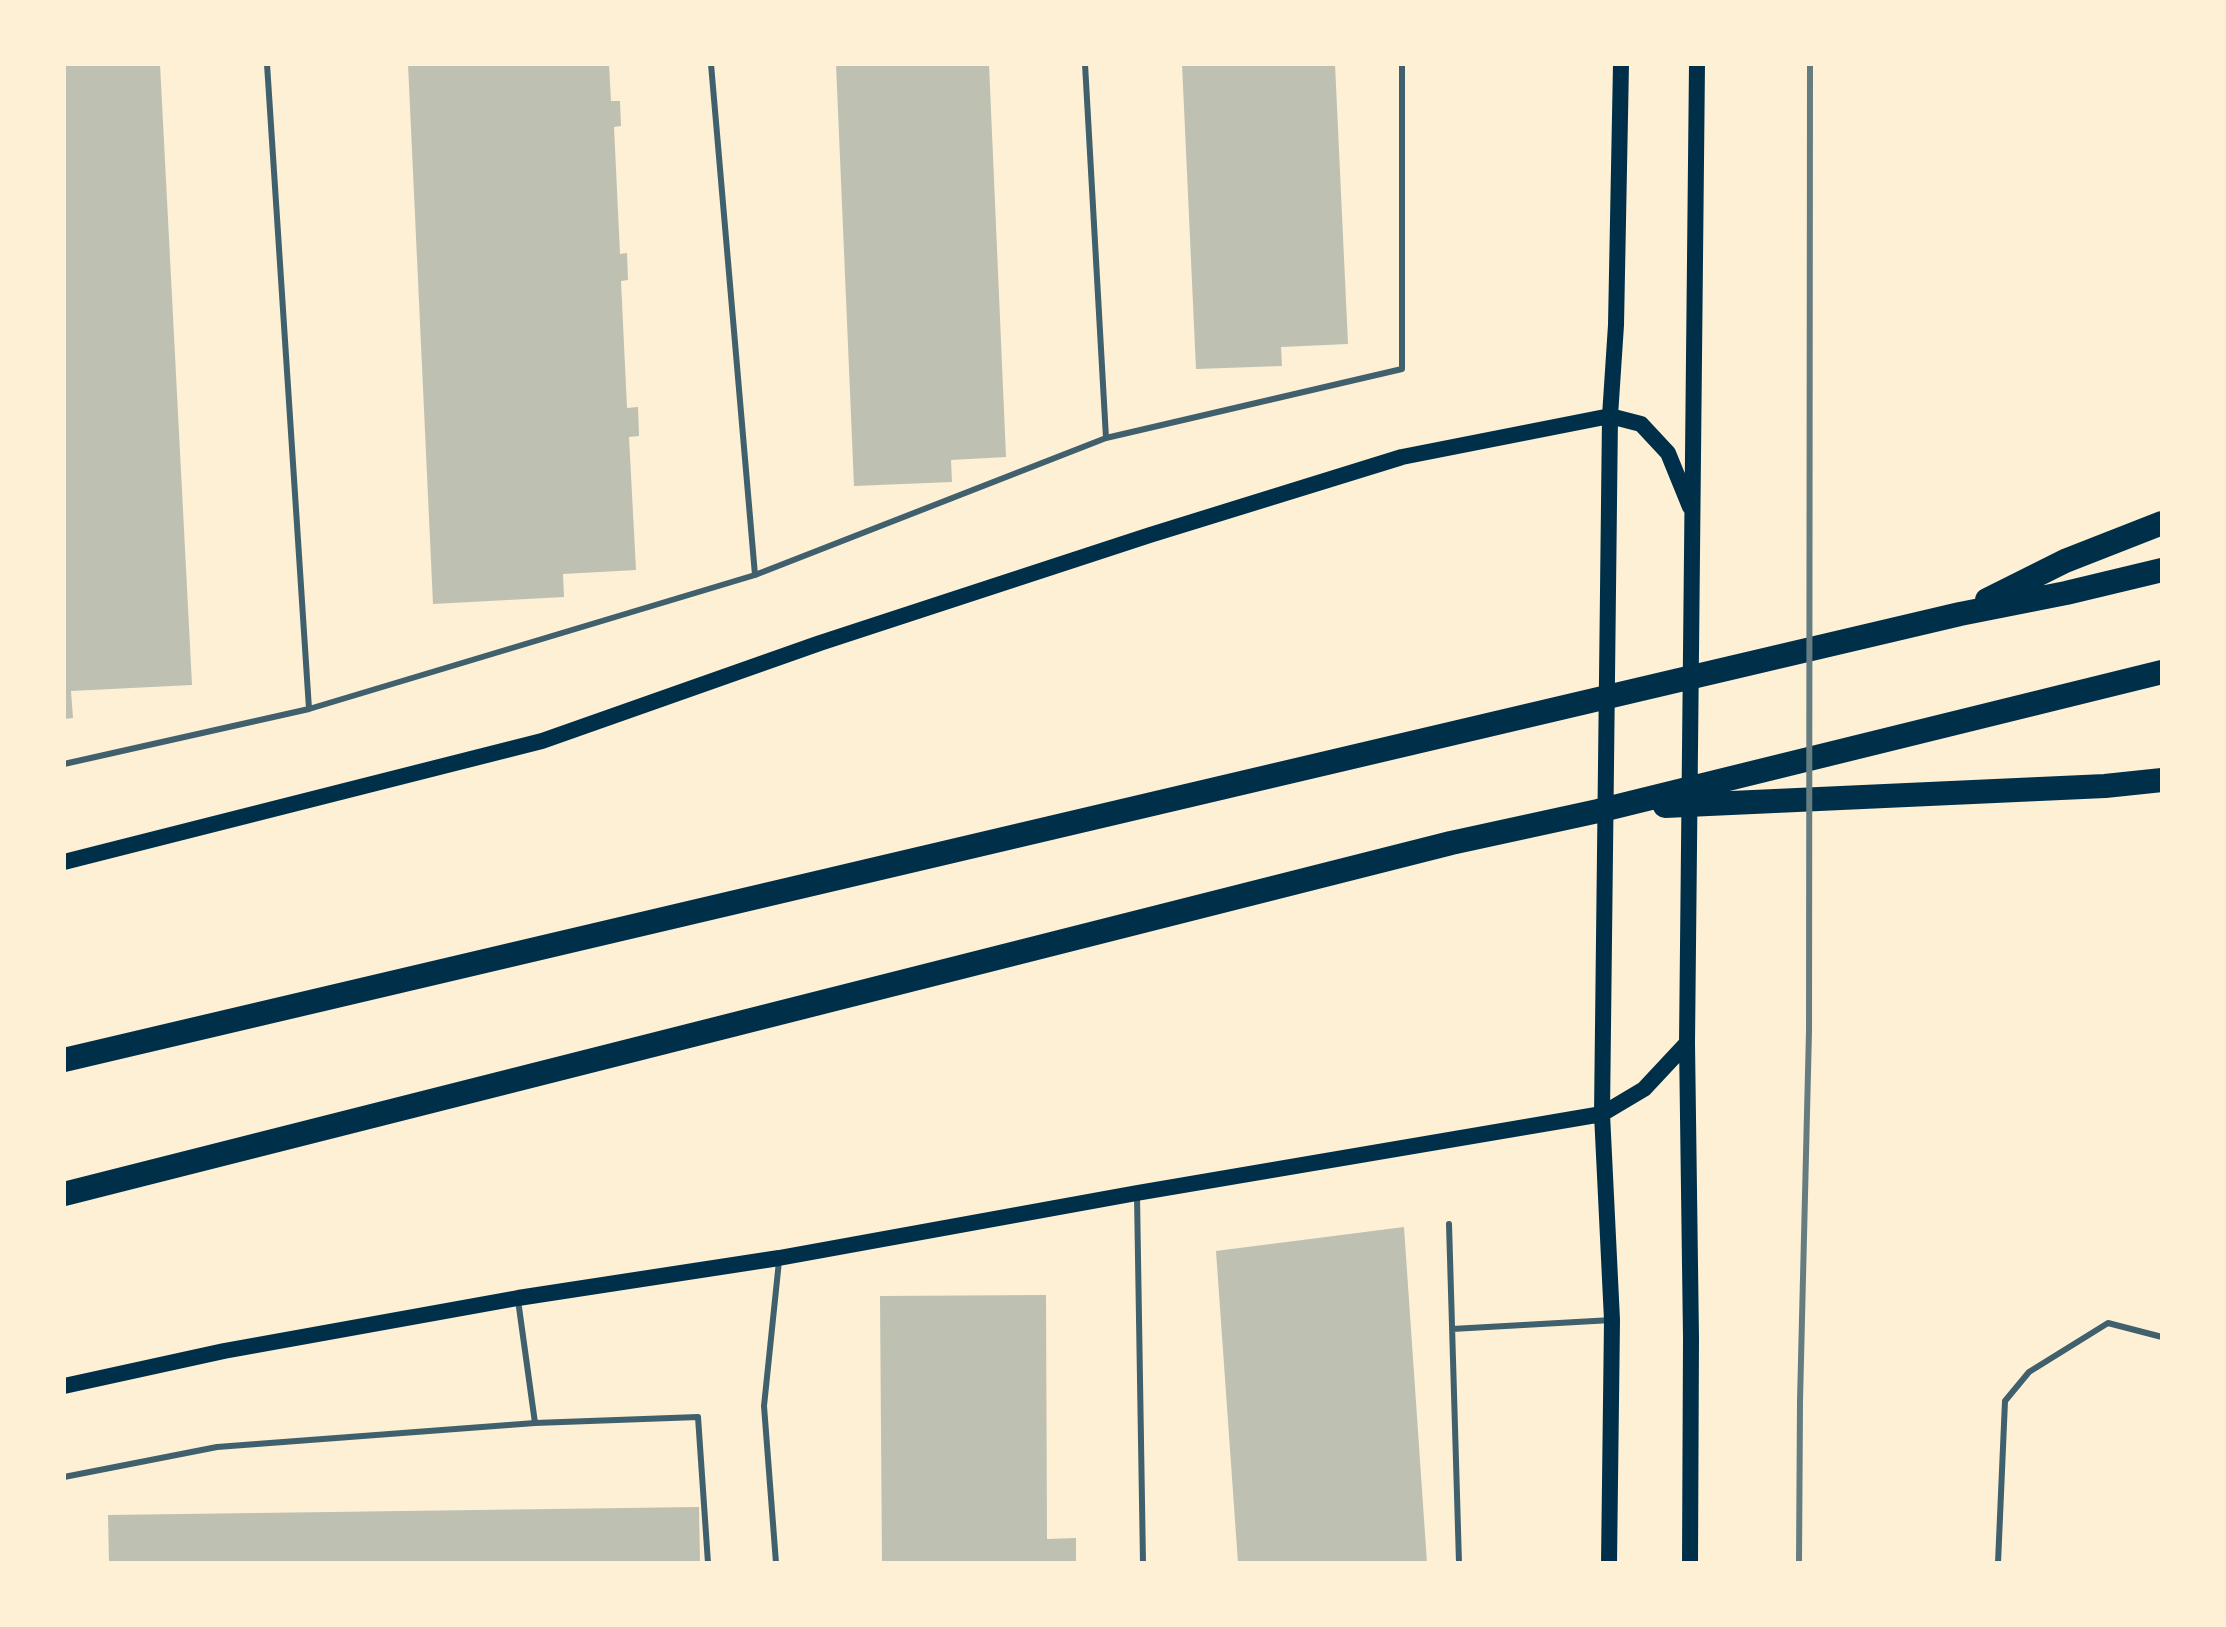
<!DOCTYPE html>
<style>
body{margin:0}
#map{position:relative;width:2226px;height:1627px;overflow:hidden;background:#fdf0d5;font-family:"Varela Round",sans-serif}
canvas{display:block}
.frame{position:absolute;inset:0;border:66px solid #fdf0d5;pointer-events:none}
</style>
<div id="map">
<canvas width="2226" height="1627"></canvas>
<div class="frame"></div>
</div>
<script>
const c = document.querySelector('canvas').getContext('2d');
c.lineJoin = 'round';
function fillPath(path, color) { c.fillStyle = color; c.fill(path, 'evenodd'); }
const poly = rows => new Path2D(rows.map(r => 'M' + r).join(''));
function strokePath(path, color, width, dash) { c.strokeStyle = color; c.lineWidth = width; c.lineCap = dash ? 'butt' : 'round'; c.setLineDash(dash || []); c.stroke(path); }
fillPath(poly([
 [64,64,160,64,192,685,71,691,73,718,64,719],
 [408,64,609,64,611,101,620,101,621,126,614,127,620,254,627,253,628,280,621,281,627,408,638,407,639,436,629,437,636,570,563,574,564,597,433,604],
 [836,64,989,64,1006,457,951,460,952,482,854,486],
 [1182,64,1335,64,1348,344,1281,347,1282,366,1196,369],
 [1404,1227,1427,1563,1238,1563,1216,1251],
 [1046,1295,1047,1539,1076,1538,1076,1563,882,1563,880,1296],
 [699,1507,700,1563,109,1563,108,1515]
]), '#bec0b2');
strokePath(poly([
 [267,64,309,709],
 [711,64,755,575],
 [1085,64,1106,438],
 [64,764,309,709,755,575,1106,438,1402,369,1402,64],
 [1137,1196,1143,1563],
 [1449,1224,1459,1563],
 [518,1300,535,1423],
 [1452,1329,1612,1320],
 [64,1477,217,1447,535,1423,698,1417,708,1563],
 [776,1563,764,1406,779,1261],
 [1998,1563,2005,1401,2029,1372,2108,1323,2162,1337]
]), '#3f606c', 6);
strokePath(poly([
 [64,862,542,741,820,643,1150,535,1402,457,1610,416,1641,424,1668,453,1690,507],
 [64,1386,224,1351,518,1298,779,1258,1137,1193,1602,1114,1644,1089,1687,1043],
 [1609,1563,1612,1320,1602,1114,1610,416,1616,325,1621,64],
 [1690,1563,1691,1338,1687,1043,1697,64]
]), '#003049', 16);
strokePath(poly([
 [1987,600,2065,561,2162,523],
 [1665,806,2105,786,2162,780],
 [64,1060,1960,614,2066,593,2162,570],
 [64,1194,1451,843,1598,811,2162,672]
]), '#003049', 24);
strokePath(poly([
 [1799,1563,1800,1401,1809,1031,1810,64]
]), '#657d81', 6);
</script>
